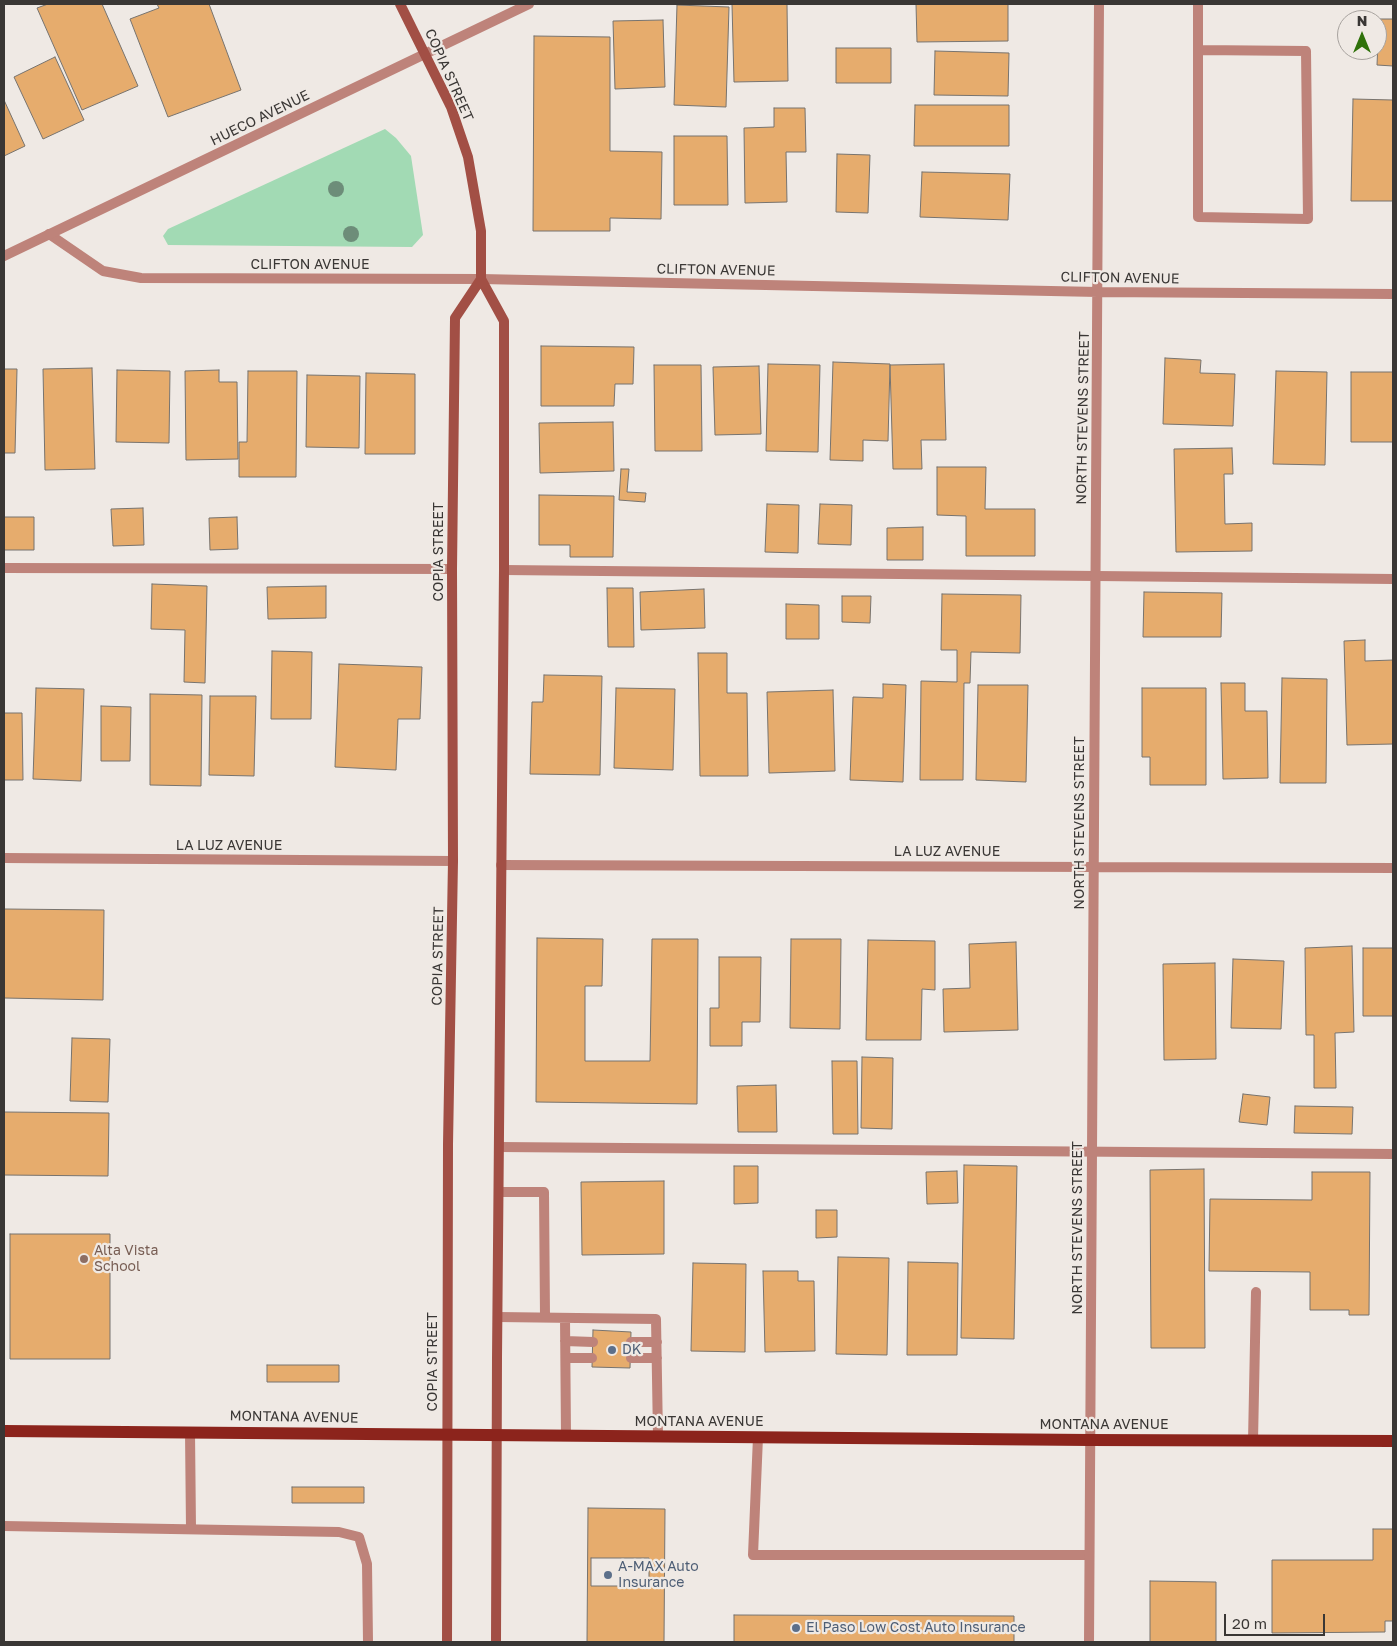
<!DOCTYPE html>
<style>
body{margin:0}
#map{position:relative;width:1397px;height:1646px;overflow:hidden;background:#efe9e4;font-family:"Golos Text",sans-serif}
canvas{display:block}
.frame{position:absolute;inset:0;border:5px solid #3a3735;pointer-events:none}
.north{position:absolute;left:1337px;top:10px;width:50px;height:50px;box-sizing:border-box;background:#efe9e4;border:1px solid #a7a29e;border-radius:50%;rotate:0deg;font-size:14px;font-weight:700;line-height:20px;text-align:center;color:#3a3735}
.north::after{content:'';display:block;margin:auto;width:18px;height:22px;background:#2f710a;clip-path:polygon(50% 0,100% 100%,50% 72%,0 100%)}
.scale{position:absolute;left:1224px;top:1614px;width:101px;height:22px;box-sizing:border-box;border:2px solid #3a3735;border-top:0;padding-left:6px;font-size:15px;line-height:18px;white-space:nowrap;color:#3a3735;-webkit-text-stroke:4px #efe9e4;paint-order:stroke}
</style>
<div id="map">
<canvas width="1397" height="1646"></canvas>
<div class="frame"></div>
<div class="north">N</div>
<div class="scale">20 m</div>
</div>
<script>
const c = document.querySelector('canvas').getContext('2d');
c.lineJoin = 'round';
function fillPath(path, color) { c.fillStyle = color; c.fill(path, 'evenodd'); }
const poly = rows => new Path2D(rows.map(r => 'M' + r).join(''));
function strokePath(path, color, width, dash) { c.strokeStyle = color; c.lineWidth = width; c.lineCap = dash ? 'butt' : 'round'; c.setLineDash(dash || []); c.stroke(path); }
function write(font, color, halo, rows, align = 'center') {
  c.font = font + ' "Golos Text",sans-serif'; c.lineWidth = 4.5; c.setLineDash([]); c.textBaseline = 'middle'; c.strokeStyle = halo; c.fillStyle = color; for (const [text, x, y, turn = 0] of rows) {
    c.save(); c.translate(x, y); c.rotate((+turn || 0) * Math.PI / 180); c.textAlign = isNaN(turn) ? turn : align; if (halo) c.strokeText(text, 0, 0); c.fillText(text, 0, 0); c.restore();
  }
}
fillPath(poly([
 [385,129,396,138,411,156,423,235,412,247,168,245,163,236,168,229]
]), '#a2dab4');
const building = poly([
 [48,4,102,4,138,86,82,110,37,8,48,4],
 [157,4,209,4,241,90,168,117,130,19,159,8,157,4],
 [732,4,787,4,788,81,734,82,732,4],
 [916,4,1008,4,1008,41,917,42,916,4],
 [677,5,729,7,726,107,674,105,677,5],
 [1379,19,1393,19,1393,66,1377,65,1379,19],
 [663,20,665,87,615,89,613,21,663,20],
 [534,36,610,37,610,151,662,152,661,219,610,218,610,231,533,231,534,36],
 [836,48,891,48,891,83,836,83,836,48],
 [935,51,1009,53,1008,96,934,95,935,51],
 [55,57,84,120,43,139,14,77,55,57],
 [1353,99,1393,100,1393,201,1351,201,1353,99],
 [4,100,25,146,4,156,4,100],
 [915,105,1009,105,1009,146,914,146,915,105],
 [774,108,805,108,806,152,786,152,787,202,745,203,744,128,774,127,774,108],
 [674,136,727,136,728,205,674,205,674,136],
 [837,154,870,155,868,213,836,212,837,154],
 [922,172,1010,174,1008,220,920,217,922,172],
 [541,346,634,347,633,384,615,384,614,406,541,406,541,346],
 [1165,358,1201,360,1200,373,1235,374,1233,426,1163,424,1165,358],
 [833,362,890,364,888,441,863,440,863,461,830,460,833,362],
 [768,364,820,365,818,452,766,451,768,364],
 [944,364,946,440,921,440,922,469,893,469,890,365,944,364],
 [654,365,701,365,702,451,655,451,654,365],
 [759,366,761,434,715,435,713,367,759,366],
 [92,368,95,469,45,470,43,369,92,368],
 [4,369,17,369,15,453,4,453,4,369],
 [117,370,170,371,169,443,116,442,117,370],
 [219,370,219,382,237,382,238,459,186,460,185,371,219,370],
 [248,371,297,371,296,477,239,477,239,442,247,442,248,371],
 [1276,371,1327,372,1325,465,1273,464,1276,371],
 [1351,372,1393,372,1393,442,1351,442,1351,372],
 [366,373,415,374,415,454,365,454,366,373],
 [307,375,360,376,359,448,306,447,307,375],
 [613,422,614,471,540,473,539,423,613,422],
 [1232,448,1233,474,1224,474,1225,524,1252,523,1252,551,1176,552,1174,449,1232,448],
 [937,467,986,467,985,509,1035,509,1035,556,966,556,966,516,937,515,937,467],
 [621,469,629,469,627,492,646,493,645,502,619,500,621,469],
 [539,495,614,496,613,557,570,557,570,545,539,545,539,495],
 [767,504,799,505,798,553,765,552,767,504],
 [820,504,852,505,851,545,818,544,820,504],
 [143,508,144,545,113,546,111,509,143,508],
 [4,517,34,517,34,550,4,550,4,517],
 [237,517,238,549,210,550,209,518,237,517],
 [923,527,923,560,887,560,887,528,923,527],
 [152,584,207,586,205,683,184,682,185,630,151,629,152,584],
 [326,586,326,618,268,619,267,587,326,586],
 [607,588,633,588,634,647,608,647,607,588],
 [704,589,705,628,641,630,640,592,704,589],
 [1144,592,1222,593,1221,637,1143,637,1144,592],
 [942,594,1021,595,1020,653,971,652,970,683,964,683,963,780,920,780,921,681,957,682,957,650,941,650,942,594],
 [842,596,871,596,870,623,842,622,842,596],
 [786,604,819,605,819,639,786,639,786,604],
 [1365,640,1365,661,1393,660,1393,744,1347,745,1344,641,1365,640],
 [272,651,312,652,311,719,271,719,272,651],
 [698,653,727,653,727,693,747,693,748,776,700,776,698,653],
 [339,664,422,667,420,719,398,719,396,770,335,767,339,664],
 [544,675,602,676,600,775,530,774,532,702,543,702,544,675],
 [1282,678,1327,679,1326,783,1280,783,1282,678],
 [1221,683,1245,683,1245,711,1267,711,1268,778,1223,779,1221,683],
 [883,684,906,685,903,782,850,780,853,697,883,698,883,684],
 [978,685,1028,685,1026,782,976,780,978,685],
 [36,688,84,689,81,781,33,779,36,688],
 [616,688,675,689,673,770,614,768,616,688],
 [1142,688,1206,688,1206,785,1150,785,1150,757,1142,757,1142,688],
 [833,690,835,771,769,773,767,692,833,690],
 [150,694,202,695,201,786,150,785,150,694],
 [210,696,256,696,254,776,209,775,210,696],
 [101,706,131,707,130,761,101,761,101,706],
 [4,713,22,713,23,780,4,780,4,713],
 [4,909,104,910,103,1000,4,998,4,909],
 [537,938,603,939,602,986,585,986,585,1061,650,1061,652,939,698,939,697,1104,536,1102,537,938],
 [791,939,841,939,840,1029,790,1028,791,939],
 [868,940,935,941,935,990,922,989,921,1040,866,1040,868,940],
 [1016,942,1018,1030,944,1032,943,989,970,988,969,944,1016,942],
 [1352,946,1354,1032,1335,1033,1336,1088,1314,1088,1314,1035,1306,1035,1305,948,1352,946],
 [1363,948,1393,948,1393,1016,1363,1016,1363,948],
 [719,957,761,957,760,1022,742,1022,742,1046,710,1046,710,1008,719,1008,719,957],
 [1233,959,1284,961,1281,1029,1231,1028,1233,959],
 [1215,963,1216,1059,1164,1060,1163,964,1215,963],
 [72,1038,110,1039,108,1102,70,1101,72,1038],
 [862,1057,893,1058,892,1129,861,1128,862,1057],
 [832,1061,857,1061,858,1134,833,1134,832,1061],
 [776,1085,777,1132,738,1132,737,1086,776,1085],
 [1243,1094,1270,1097,1267,1125,1239,1122,1243,1094],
 [1295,1106,1353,1107,1352,1134,1294,1133,1295,1106],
 [4,1112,109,1113,108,1176,4,1175,4,1112],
 [964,1165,1017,1166,1014,1339,961,1338,964,1165],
 [734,1166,758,1166,758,1203,734,1204,734,1166],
 [1204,1169,1205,1348,1151,1348,1150,1170,1204,1169],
 [957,1171,958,1203,927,1204,926,1172,957,1171],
 [1312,1172,1370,1172,1369,1315,1349,1315,1349,1310,1310,1310,1310,1272,1209,1271,1210,1199,1312,1200,1312,1172],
 [664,1181,664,1254,582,1255,581,1182,664,1181],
 [816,1210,837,1210,837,1237,816,1238,816,1210],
 [10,1234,110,1234,110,1359,10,1359,10,1234],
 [838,1257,889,1258,887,1355,836,1354,838,1257],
 [908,1262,958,1263,957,1355,907,1355,908,1262],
 [693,1263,746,1264,745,1352,691,1351,693,1263],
 [763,1271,798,1271,798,1281,814,1281,815,1351,765,1352,763,1271],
 [593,1330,631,1332,630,1368,592,1367,593,1330],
 [267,1365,339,1365,339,1382,267,1382,267,1365],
 [292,1487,364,1487,364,1503,292,1503,292,1487],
 [588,1508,665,1509,664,1642,587,1642,588,1508],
 [1373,1529,1393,1529,1393,1621,1385,1621,1385,1632,1272,1633,1272,1560,1373,1560,1373,1529],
 [591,1558,649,1558,649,1586,591,1586,591,1558],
 [1150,1581,1216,1582,1216,1642,1150,1642,1150,1581],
 [734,1615,1014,1616,1014,1642,734,1642,734,1615]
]);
fillPath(building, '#e6ac6d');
strokePath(building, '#77736e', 1);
strokePath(poly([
 [1198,4,1198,217,1308,219,1306,51,1199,50],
 [4,568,452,569],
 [504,570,1393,579],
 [499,1147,1393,1154],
 [499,1192,544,1192,545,1317],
 [498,1317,656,1319,658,1437],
 [565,1318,566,1436],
 [565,1341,593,1342],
 [631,1342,657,1342],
 [566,1358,592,1358],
 [631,1358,657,1358],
 [190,1432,191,1529],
 [758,1437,753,1555,1089,1555],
 [1253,1441,1256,1292],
 [4,1526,339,1532,359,1537,367,1564,368,1642]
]), '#be837a', 10);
strokePath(poly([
 [49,234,103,271,141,278,481,279,1098,292,1393,294],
 [4,858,453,861],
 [501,865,1393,868],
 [1089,1642,1099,4]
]), '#be837a', 10);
strokePath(poly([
 [4,256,529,4]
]), '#be837a', 10);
strokePath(poly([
 [400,4,451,107,468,157,481,231,481,279,504,321,504,570,497,1358,496,1642],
 [447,1642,448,1144,453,861,452,569,455,318,481,279]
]), '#a24f45', 10);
strokePath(poly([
 [4,1431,1090,1440,1393,1441]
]), '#8c241c', 12);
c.fillStyle = '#6d8d79';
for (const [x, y] of [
 [336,189],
 [351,234]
]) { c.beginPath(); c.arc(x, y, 8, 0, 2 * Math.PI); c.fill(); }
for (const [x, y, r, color] of [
 [84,1259,5,"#8d6e63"],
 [612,1350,5,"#5c6f8a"],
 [608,1575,5,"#5c6f8a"],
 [796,1628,5,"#5c6f8a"]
]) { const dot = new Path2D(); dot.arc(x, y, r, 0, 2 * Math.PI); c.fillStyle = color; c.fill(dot); strokePath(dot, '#efe9e4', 2); }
write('14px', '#3a3735', '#efe9e4', [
 ["COPIA STREET",449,75,66],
 ["HUECO AVENUE",260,118,-26],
 ["CLIFTON AVENUE",310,265],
 ["CLIFTON AVENUE",716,270,1],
 ["CLIFTON AVENUE",1120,278,1],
 ["NORTH STEVENS STREET",1083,418,-89],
 ["COPIA STREET",439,552,-90],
 ["NORTH STEVENS STREET",1080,823,-90],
 ["LA LUZ AVENUE",229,846],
 ["LA LUZ AVENUE",947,852],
 ["COPIA STREET",438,956,-89],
 ["NORTH STEVENS STREET",1078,1228,-90],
 ["COPIA STREET",433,1362,-90],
 ["MONTANA AVENUE",294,1417,1],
 ["MONTANA AVENUE",699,1422],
 ["MONTANA AVENUE",1104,1425]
]);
write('14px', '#785e54', '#efe9e4', [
 ["Alta Vista",94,1251],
 ["School",94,1267]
], 'left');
write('14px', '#4e5e75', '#efe9e4', [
 ["DK",622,1350],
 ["A-MAX Auto",618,1567],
 ["Insurance",618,1583],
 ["El Paso Low Cost Auto Insurance",806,1628]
], 'left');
</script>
